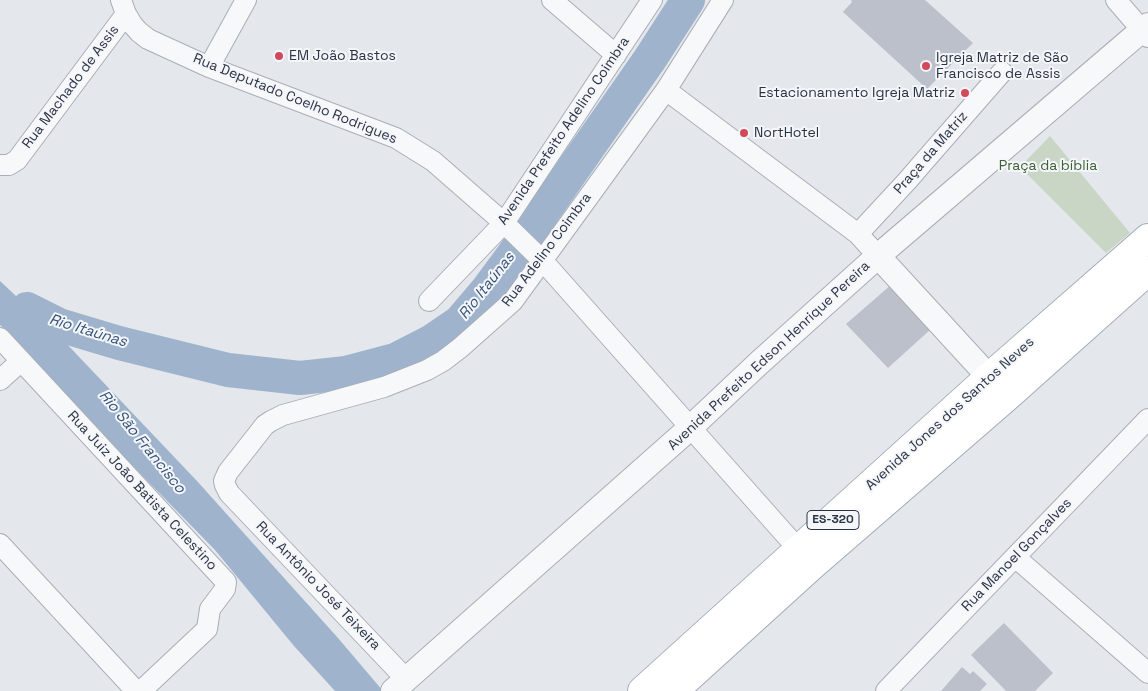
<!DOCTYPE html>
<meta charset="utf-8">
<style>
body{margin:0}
canvas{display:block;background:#e4e7ec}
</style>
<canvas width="1148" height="691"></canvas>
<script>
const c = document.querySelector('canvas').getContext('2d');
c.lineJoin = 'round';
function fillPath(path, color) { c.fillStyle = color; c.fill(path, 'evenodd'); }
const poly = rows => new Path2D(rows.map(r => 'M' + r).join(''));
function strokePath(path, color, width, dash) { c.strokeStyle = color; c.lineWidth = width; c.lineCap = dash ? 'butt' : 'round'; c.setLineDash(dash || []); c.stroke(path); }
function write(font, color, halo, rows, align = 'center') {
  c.font = font + ' "Space Grotesk",sans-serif'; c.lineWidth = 4; c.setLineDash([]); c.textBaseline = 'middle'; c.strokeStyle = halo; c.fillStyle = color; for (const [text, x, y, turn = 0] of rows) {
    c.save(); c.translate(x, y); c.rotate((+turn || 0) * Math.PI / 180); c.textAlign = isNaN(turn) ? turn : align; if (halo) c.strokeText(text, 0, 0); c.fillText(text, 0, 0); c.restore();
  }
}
fillPath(poly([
 [1050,136,1130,233,1106,253,1020,167]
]), '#c9d6c5');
fillPath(poly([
 [0,281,64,341,197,481,338,638,383,691,335,691,294,646,215,550,87,419,15,339,0,325]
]), '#9fb4cc');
strokePath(poly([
 [27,309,59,325,119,343,228,370,300,378,346,373,395,360,432,341,460,322,488,289,511,258,650,59,688,0]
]), '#9fb4cc', 34);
fillPath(poly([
 [851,0,925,0,973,43,927,89,843,12,852,2],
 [892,284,931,329,888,368,846,324],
 [1004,623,1053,673,1035,691,1006,691,971,655],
 [962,667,970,674,973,671,987,684,980,691,941,691]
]), '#bbc0ca');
const minor = poly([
 [121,0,126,14,132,24,139,32,148,39,209,67,396,138,433,161,504,223,542,260,807,559],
 [552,0,616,55],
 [1116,0,1148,37],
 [209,67,246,0],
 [666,90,858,234,878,256],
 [0,165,9,165,17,160,126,14],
 [858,234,908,180,920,166,1002,72],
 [429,301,504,223,652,0],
 [0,338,226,582,225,589,210,609,207,629,141,691],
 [0,380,21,361],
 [0,544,136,691],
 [1015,557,1148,673],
 [407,680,229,493,225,485,224,481,228,472,265,425,271,421,283,415,384,387,427,370,443,361,460,348,513,301,666,90,723,0],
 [886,691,1148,419]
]);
const tertiary = poly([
 [878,256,1002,391],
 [393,691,690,428,759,363,878,256,1148,25]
]);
const primary = poly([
 [642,691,989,377,1148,238],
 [674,691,813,565,1007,397,1148,271]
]);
strokePath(minor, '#a9aeb7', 22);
strokePath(tertiary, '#a9aeb7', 26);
strokePath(primary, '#a3abb8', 30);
strokePath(minor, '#f7f8fa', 20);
strokePath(tertiary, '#f7f8fa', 24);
strokePath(primary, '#fff', 28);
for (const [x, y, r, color] of [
 [279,56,5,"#d1495b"],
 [926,66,5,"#d1495b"],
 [965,93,5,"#d1495b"],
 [744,133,5,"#d1495b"]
]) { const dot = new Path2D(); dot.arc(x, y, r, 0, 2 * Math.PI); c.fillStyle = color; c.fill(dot); strokePath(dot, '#f4f6f9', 2); }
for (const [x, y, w] of [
 [833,520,52]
]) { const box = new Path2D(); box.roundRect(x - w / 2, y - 9.5, w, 19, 4); c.fillStyle = '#f4f6f9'; c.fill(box); strokePath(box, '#2b3445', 1); }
write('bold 12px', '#2b3445', null, [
 ["ES-320",833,520]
]);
write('14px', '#2b3445', '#f4f6f9', [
 ["EM João Bastos",289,56],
 ["Igreja Matriz de São",936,58],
 ["Francisco de Assis",936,74],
 ["Estacionamento Igreja Matriz",955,93,"right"],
 ["NortHotel",754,133]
], 'left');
write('14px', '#2b3445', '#f4f6f9', [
 ["Rua Machado de Assis",71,87,-53],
 ["Rua Deputado Coelho Rodrigues",295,99,22],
 ["Avenida Prefeito Adelino Coimbra",564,131,-56],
 ["Praça da Matriz",931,153,-49],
 ["Rua Adelino Coimbra",547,250,-53],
 ["Avenida Prefeito Edson Henrique Pereira",769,356,-43],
 ["Avenida Jones dos Santos Neves",950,414,-42],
 ["Rua Juiz João Batista Celestino",142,491,47],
 ["Rua Manoel Gonçalves",1017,555,-46],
 ["Rua Antônio José Teixeira",318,586,46]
]);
write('14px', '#3f6138', '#f4f6f9', [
 ["Praça da bíblia",1048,166]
]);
write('italic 15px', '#34527a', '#f4f6f9', [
 ["Rio Itaúnas",487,286,-52],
 ["Rio Itaúnas",88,331,17],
 ["Rio São Francisco",142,442,51]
]);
</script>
